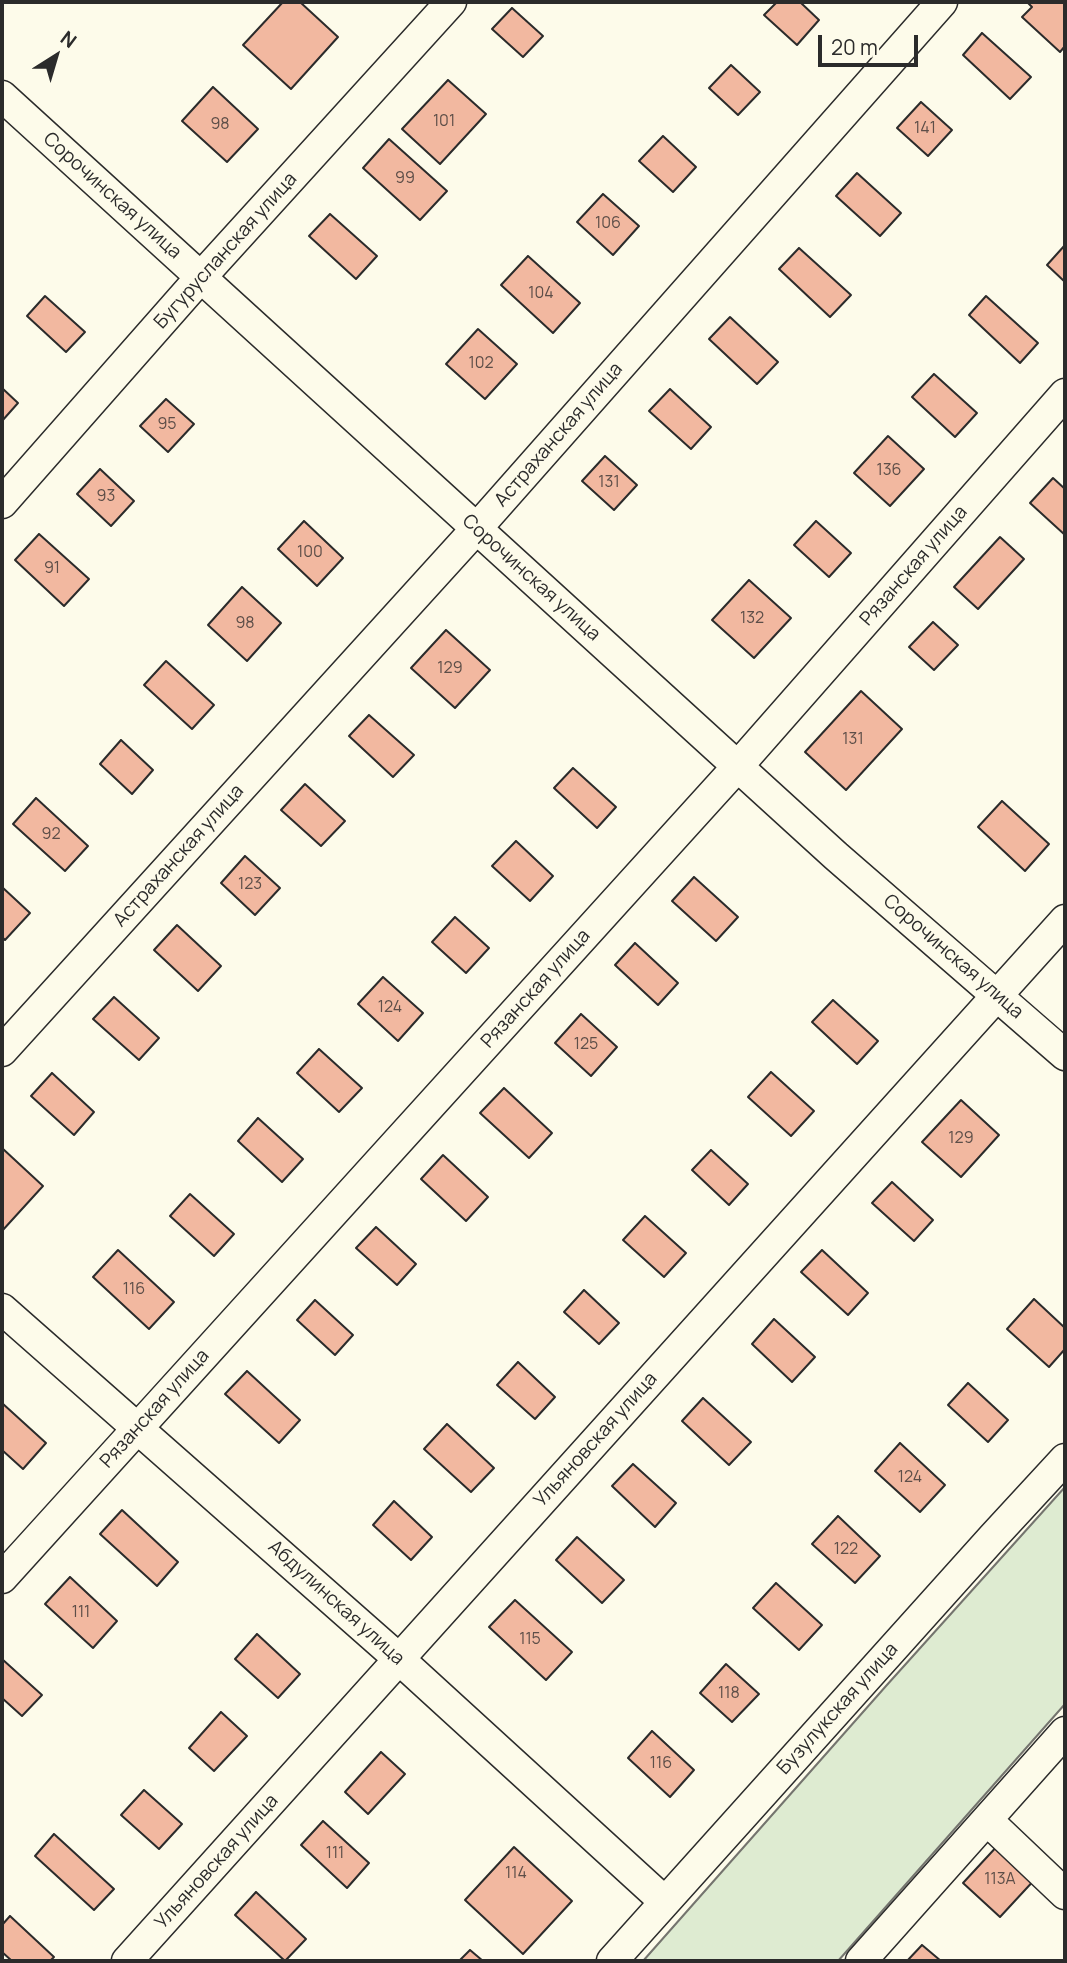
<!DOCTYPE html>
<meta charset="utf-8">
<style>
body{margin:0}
#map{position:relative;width:1067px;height:1963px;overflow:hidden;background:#fdfbea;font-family:Manrope,sans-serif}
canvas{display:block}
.frame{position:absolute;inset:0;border:4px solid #2b2b2b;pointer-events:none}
.north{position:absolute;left:21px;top:21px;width:70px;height:70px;-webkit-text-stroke:5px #fdfbea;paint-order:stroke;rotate:37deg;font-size:19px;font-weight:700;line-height:28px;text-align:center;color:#2b2b2b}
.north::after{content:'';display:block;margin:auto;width:24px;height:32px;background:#2b2b2b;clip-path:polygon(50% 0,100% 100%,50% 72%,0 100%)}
.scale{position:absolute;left:818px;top:35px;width:100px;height:32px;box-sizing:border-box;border:4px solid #2b2b2b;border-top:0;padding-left:9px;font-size:21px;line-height:24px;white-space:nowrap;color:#2b2b2b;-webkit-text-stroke:5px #fdfbea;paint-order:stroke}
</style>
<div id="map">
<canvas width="1067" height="1963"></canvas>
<div class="frame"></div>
<div class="north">N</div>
<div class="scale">20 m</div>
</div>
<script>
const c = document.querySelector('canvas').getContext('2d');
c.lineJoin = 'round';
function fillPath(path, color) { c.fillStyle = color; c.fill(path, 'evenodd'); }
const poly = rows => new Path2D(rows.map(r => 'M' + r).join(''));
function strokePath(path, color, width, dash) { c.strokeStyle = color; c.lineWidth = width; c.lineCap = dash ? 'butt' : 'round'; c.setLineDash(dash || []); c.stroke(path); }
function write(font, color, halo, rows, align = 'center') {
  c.font = font + ' Manrope,sans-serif'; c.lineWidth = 5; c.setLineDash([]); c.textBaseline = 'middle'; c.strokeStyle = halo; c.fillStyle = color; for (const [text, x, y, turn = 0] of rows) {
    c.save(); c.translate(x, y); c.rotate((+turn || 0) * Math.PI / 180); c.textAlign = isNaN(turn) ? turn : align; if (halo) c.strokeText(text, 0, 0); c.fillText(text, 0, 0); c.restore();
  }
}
const green = poly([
 [1065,1487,1065,1704,838,1961,643,1961,886,1686,1065,1487]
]);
fillPath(green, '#deebd1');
strokePath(green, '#74746e', 2);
const building = poly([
 [283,2,300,2,338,37,291,89,243,45,283,2],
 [777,2,800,2,819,20,797,45,764,15,777,2],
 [1027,2,1065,2,1065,46,1060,52,1022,17,1032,7,1027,2],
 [512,8,543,36,523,57,492,29,512,8],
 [982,33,1031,77,1010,99,963,55,982,33],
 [731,65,760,92,738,115,709,88,731,65],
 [448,80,486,114,440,164,402,129,448,80],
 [213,87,258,129,227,162,182,121,213,87],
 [921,102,952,130,928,156,897,128,921,102],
 [663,136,696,167,673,192,639,161,663,136],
 [389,139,447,191,420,220,363,168,389,139],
 [857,173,901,213,880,236,836,196,857,173],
 [603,194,639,226,613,255,577,222,603,194],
 [330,214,377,256,356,279,309,236,330,214],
 [1065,245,1065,282,1047,265,1065,245],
 [799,248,851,295,830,317,779,269,799,248],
 [528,256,580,303,553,333,501,285,528,256],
 [45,296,85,332,66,352,27,316,45,296],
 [986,296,1038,343,1020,363,969,315,986,296],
 [730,317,778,362,757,384,709,339,730,317],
 [478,329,517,364,485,399,446,364,478,329],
 [934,374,977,413,955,437,912,397,934,374],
 [2,388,18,403,2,421,2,388],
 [670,389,711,427,691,449,649,411,670,389],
 [166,399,194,424,168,452,140,426,166,399],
 [888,436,924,469,890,506,854,473,888,436],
 [605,456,637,485,614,510,582,481,605,456],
 [100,469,134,501,111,526,77,494,100,469],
 [1053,478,1065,489,1065,535,1030,503,1053,478],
 [304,521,343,558,317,586,278,549,304,521],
 [816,521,851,553,829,577,794,545,816,521],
 [39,534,89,579,64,606,15,560,39,534],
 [1000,537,1024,559,978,609,954,587,1000,537],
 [749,580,791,618,754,658,712,620,749,580],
 [242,587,281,623,247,661,208,625,242,587],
 [933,622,958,645,934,670,909,647,933,622],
 [446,630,490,670,455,708,411,668,446,630],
 [166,661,214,705,192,729,144,685,166,661],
 [861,691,902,729,846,790,805,752,861,691],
 [369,715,414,755,393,777,349,736,369,715],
 [121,740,153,770,132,794,100,764,121,740],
 [573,768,616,807,597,828,554,788,573,768],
 [305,784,345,821,321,846,281,810,305,784],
 [36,798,88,846,65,871,13,824,36,798],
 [1002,801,1049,844,1025,871,978,827,1002,801],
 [516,841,553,876,530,901,492,866,516,841],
 [245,856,280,888,255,915,221,883,245,856],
 [694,877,738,917,716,941,672,901,694,877],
 [2,887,30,913,5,940,2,937,2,887],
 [455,917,489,948,466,973,432,942,455,917],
 [177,925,221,966,198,991,154,950,177,925],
 [635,943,678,983,658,1005,615,965,635,943],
 [383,977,423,1013,398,1041,358,1004,383,977],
 [114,997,159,1038,139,1060,93,1019,114,997],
 [833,1000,878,1041,857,1064,812,1022,833,1000],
 [581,1014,617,1047,591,1076,555,1043,581,1014],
 [319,1049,362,1088,339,1112,297,1073,319,1049],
 [771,1072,814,1111,791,1136,748,1097,771,1072],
 [52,1073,94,1112,74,1135,31,1096,52,1073],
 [504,1088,552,1133,529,1158,480,1113,504,1088],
 [961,1100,999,1135,961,1177,922,1142,961,1100],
 [258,1118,303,1159,282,1182,238,1141,258,1118],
 [2,1148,43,1186,2,1231,2,1148],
 [711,1150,748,1184,729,1205,692,1170,711,1150],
 [443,1155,488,1197,466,1221,421,1179,443,1155],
 [892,1182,933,1220,914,1241,872,1203,892,1182],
 [190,1194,234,1234,214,1256,170,1216,190,1194],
 [645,1216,686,1253,664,1277,623,1240,645,1216],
 [376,1227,416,1264,397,1285,356,1248,376,1227],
 [118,1250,174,1302,149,1329,93,1277,118,1250],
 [822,1250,868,1293,848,1315,801,1272,822,1250],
 [584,1290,619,1323,599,1344,564,1312,584,1290],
 [1034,1299,1065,1328,1065,1349,1049,1367,1007,1329,1034,1299],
 [315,1300,353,1335,335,1355,297,1320,315,1300],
 [774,1319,815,1357,792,1382,752,1344,774,1319],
 [518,1362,555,1397,535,1419,497,1385,518,1362],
 [247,1371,300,1420,279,1443,225,1394,247,1371],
 [968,1383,1008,1420,988,1442,948,1405,968,1383],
 [703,1398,751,1442,729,1465,682,1421,703,1398],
 [2,1403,46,1443,23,1469,2,1450,2,1403],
 [447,1424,494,1468,471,1492,424,1449,447,1424],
 [900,1443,945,1485,920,1512,875,1471,900,1443],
 [633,1464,676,1503,655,1527,612,1486,633,1464],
 [394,1501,432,1537,411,1560,373,1525,394,1501],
 [122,1510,178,1562,157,1586,100,1534,122,1510],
 [838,1516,880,1556,855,1583,812,1544,838,1516],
 [577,1537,624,1580,602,1603,556,1560,577,1537],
 [70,1577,117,1621,93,1648,45,1604,70,1577],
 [776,1583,822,1625,799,1650,753,1608,776,1583],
 [515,1600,572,1652,546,1680,489,1627,515,1600],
 [257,1634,300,1674,278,1698,235,1659,257,1634],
 [2,1659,42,1695,22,1716,2,1698,2,1659],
 [726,1664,759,1694,732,1722,700,1693,726,1664],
 [221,1712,247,1736,214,1771,189,1748,221,1712],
 [652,1731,694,1770,670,1797,628,1758,652,1731],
 [381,1752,405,1774,368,1814,345,1792,381,1752],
 [144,1790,182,1824,159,1849,121,1815,144,1790],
 [323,1821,369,1863,347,1888,301,1845,323,1821],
 [54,1834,114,1889,94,1910,35,1856,54,1834],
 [1000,1843,1037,1877,1000,1917,963,1883,1000,1843],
 [514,1847,572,1901,523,1954,465,1900,514,1847],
 [256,1892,306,1939,285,1961,235,1915,256,1892],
 [10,1916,54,1957,50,1961,12,1961,2,1952,2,1925,10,1916],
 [922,1945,941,1961,907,1961,922,1945],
 [470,1950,483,1961,459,1961,470,1950]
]);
fillPath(building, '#f2b8a0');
strokePath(building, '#2b2b2b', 2);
const street = poly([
 [2,96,836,856,1065,1055],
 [2,503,201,277,451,2],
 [2,1051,477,528,942,2],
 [2,1309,399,1659,665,1902],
 [2,1578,738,766,1065,394],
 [987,1820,1065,1894],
 [127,1961,1065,920],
 [612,1961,993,1537,1065,1459],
 [861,1961,1065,1732]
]);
strokePath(street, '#2b2b2b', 33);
strokePath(street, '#fdfbea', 30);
write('16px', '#5d4e48', null, [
 ["101",444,122],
 ["98",220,125],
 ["141",925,129],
 ["99",405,179],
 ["106",608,224],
 ["104",541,294],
 ["102",481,364],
 ["95",167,425],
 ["136",889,471],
 ["131",609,483],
 ["93",106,497],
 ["100",310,553],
 ["91",52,569],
 ["132",752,619],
 ["98",245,624],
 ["129",450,669],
 ["131",853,740],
 ["92",51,835],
 ["123",250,885],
 ["124",390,1008],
 ["125",586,1045],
 ["129",961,1139],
 ["116",134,1290],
 ["124",910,1478],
 ["122",846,1550],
 ["111",81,1613],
 ["115",530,1640],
 ["118",729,1694],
 ["116",661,1764],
 ["111",335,1854],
 ["114",516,1874],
 ["113А",1000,1880]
]);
write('19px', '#2b2b2b', '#fdfbea', [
 ["Сорочинская улица",112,196,42],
 ["Бугурусланская улица",226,251,-48],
 ["Астраханская улица",559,435,-49],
 ["Рязанская улица",914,566,-49],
 ["Сорочинская улица",531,578,42],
 ["Астраханская улица",179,856,-48],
 ["Сорочинская улица",953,957,41],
 ["Рязанская улица",536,989,-48],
 ["Рязанская улица",155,1409,-48],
 ["Ульяновская улица",596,1440,-48],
 ["Абдулинская улица",336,1603,42],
 ["Бузулукская улица",838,1709,-48],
 ["Ульяновская улица",217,1862,-48]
]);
</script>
